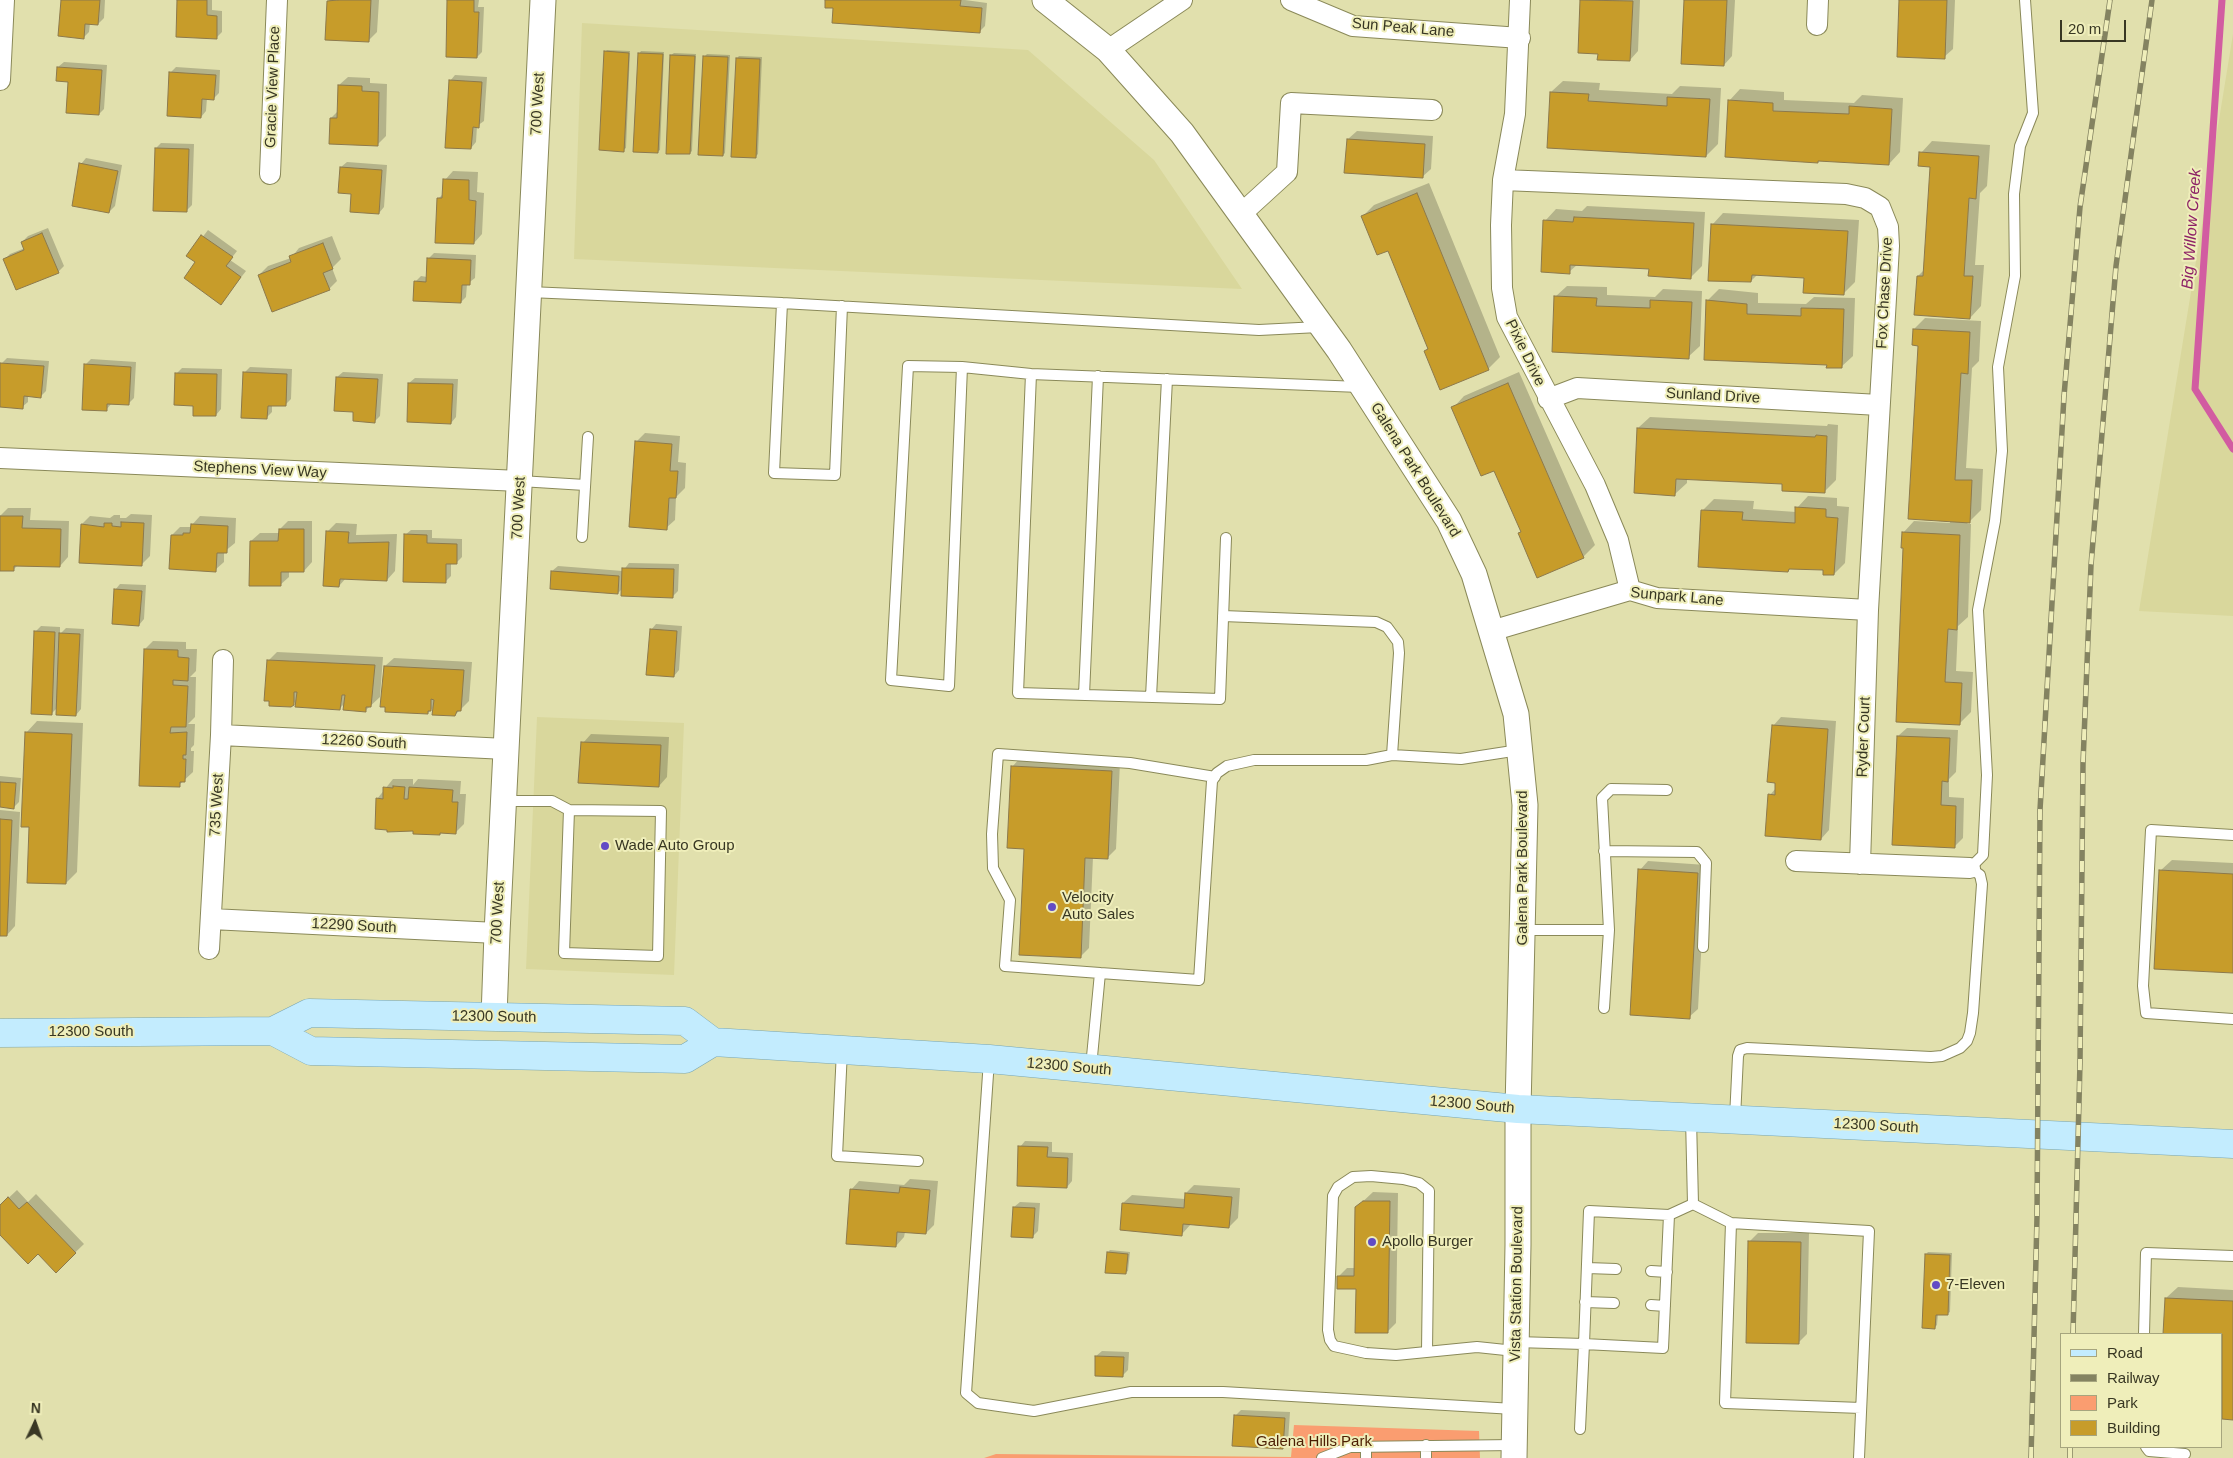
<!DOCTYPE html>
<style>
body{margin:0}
#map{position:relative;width:2233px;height:1458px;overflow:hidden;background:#e1e0ad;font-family:Arial,sans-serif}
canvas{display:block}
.legend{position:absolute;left:2060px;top:1333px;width:162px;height:115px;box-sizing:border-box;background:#efeeba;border:1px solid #a6a57e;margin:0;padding:6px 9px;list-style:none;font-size:15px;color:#383723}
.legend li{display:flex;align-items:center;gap:10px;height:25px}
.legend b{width:25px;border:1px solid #a6a57e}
.north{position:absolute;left:10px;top:1398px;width:50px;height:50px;-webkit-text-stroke:4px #efeeba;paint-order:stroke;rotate:3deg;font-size:14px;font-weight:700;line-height:20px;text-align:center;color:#383723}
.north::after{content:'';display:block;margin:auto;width:18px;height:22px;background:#383723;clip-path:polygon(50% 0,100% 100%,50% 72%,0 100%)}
.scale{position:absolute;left:2060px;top:20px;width:66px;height:22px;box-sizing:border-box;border:2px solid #383723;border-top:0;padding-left:6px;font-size:15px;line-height:18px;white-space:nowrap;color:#383723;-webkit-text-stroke:4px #efeeba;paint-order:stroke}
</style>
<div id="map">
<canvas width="2233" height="1458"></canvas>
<ul class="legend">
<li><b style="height:6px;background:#c3ecfe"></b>Road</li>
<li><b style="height:6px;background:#848361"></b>Railway</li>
<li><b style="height:14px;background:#fa9d70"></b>Park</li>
<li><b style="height:14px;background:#c79c2a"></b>Building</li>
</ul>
<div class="north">N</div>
<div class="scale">20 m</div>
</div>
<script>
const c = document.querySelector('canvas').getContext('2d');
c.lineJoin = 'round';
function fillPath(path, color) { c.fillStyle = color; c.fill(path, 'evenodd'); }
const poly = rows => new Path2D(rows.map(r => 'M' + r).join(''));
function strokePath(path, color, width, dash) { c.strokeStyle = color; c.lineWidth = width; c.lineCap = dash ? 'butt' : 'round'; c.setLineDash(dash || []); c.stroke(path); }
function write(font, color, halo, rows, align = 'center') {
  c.font = font + ' Arial,sans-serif'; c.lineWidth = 4; c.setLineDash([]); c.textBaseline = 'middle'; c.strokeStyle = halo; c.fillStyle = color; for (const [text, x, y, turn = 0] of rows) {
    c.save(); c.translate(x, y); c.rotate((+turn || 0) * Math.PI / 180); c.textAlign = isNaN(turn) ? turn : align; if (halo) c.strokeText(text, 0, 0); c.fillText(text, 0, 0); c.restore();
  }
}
fillPath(poly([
 [582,23,1028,50,1154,160,1242,289,574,259],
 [2233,34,2233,616,2139,611],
 [537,717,684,723,674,975,526,969]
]), '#d9d79c');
fillPath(poly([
 [1294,1425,1479,1431,1480,1458,984,1458,996,1454,1291,1457]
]), '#fa9d70');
fillPath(poly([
 [62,0,105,0,104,18,98,24,90,23,89,32,84,37],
 [178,0,212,0,212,10,222,11,222,32,216,38],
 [330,0,379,0,377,32,369,40,328,1],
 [449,0,479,0,478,7,484,7,482,52,477,57],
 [827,0,965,0,987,3,985,26,980,31,834,7],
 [1581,0,1640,0,1638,51,1630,60,1599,53,1579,52],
 [1685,0,1735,0,1732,56,1724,65],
 [1900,0,1955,0,1953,49,1944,57],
 [607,50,630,51,626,148,623,150,605,52],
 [641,51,664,52,660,150,657,152,639,54],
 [674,53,696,54,692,151,690,153,667,152,671,55],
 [707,54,730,55,725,153,723,155,705,56],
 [739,56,762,57,758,154,755,157,737,58],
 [64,62,107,65,104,109,99,114,58,67],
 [176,67,220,70,219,93,214,98,207,98,206,111,201,117,170,73],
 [455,75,487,77,484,121,477,126,476,142,471,148,450,81],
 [348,77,370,78,370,83,387,84,386,136,377,145,331,118,338,111,339,85],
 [1563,81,1600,83,1599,90,1672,94,1680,86,1721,88,1718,144,1706,156,1551,92],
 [1740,89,1784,92,1784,100,1854,103,1862,95,1903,98,1900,152,1889,164,1820,160,1818,162,1729,101],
 [1357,131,1433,136,1431,169,1422,177,1348,139],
 [1932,141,1990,145,1987,186,1980,193,1975,265,1984,265,1981,306,1970,318,1918,276,1925,269,1932,166,1921,153],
 [161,143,194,144,192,205,186,211,156,148],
 [86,158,122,165,115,206,109,212,81,164],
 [347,162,387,165,384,207,379,213,352,193,341,167],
 [453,171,478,172,477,192,484,193,482,234,474,243,438,199,444,193,445,180],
 [1429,183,1500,357,1488,369,1425,351,1428,348,1388,249,1362,217,1374,205],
 [1587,206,1705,212,1702,266,1691,277,1650,268,1578,264,1569,272,1545,221,1556,209,1582,211],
 [1723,213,1859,220,1855,282,1844,293,1805,277,1758,274,1751,281,1712,225],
 [48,228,64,266,58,272,5,259,10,254,25,248,22,242,28,236],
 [208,230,237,251,230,260,246,271,221,303,197,262,188,256],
 [332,236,341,259,332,268,337,281,329,289,259,275,268,266,291,258,299,248],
 [434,253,476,255,475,278,467,284,466,297,461,302,415,282,421,276,427,277,428,259],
 [1567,286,1607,287,1607,295,1655,297,1663,289,1702,291,1700,346,1688,357,1555,297],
 [1719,289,1758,293,1758,303,1806,304,1814,297,1855,298,1853,356,1841,367,1828,363,1707,301],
 [1925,318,1981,321,1979,361,1972,368,1966,468,1983,469,1981,510,1967,524,1971,524,1968,617,1958,626,1956,671,1973,672,1971,712,1960,723,1898,721,1905,547,1903,533,1914,521,1950,523,1919,345,1914,329],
 [7,358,49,361,46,391,41,396,28,396,28,402,22,407,0,405,1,364],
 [91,359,136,362,134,398,128,404,112,403,106,410,85,365],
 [250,367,292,369,291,399,285,405,272,404,272,412,266,418,244,373],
 [182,368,222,369,221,409,216,415,194,404,176,374],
 [343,372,383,374,380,416,375,421,354,411,337,377],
 [1519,372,1595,545,1583,557,1522,531,1494,469,1453,408,1464,396],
 [415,378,458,379,456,417,451,423,409,383],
 [1650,417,1827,426,1828,424,1838,425,1836,480,1824,492,1784,483,1687,478,1687,483,1675,494,1638,428],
 [645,433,680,436,678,462,686,463,685,488,676,497,675,520,666,528,636,442],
 [1808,496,1837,498,1837,506,1849,507,1845,563,1834,574,1825,569,1791,568,1788,571,1702,511,1714,499,1754,501,1753,509,1796,512,1797,508],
 [8,508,31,508,30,520,69,521,68,557,60,566,18,565,13,570,0,570,0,516],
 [131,514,152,515,150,556,141,565,82,524,90,516,110,518,114,515,120,515,120,518,126,518],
 [200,516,236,518,235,543,224,552,224,562,215,570,172,535,180,527,190,527],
 [288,521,312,521,312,562,304,571,289,571,289,577,280,585,251,541,260,533,280,533,280,529],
 [336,523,357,524,356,535,397,534,395,571,387,580,346,578,339,586,327,532],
 [411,530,432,530,432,538,462,539,462,557,456,563,451,563,451,576,445,582,405,535],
 [629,563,679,564,678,591,672,597,623,588,618,593,552,571,558,566,623,571],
 [120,584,146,585,144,619,139,625,115,590],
 [656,624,682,626,679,670,674,676,651,630],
 [41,626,60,627,60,634,66,628,84,629,81,709,76,715,57,708,52,713,35,632],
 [153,641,186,642,186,649,197,649,196,671,190,677,196,677,195,717,188,724,195,724,194,745,191,748,191,751,194,751,193,772,179,785,145,649],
 [277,652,383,657,380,697,366,710,344,704,339,709,298,699,291,706,269,660],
 [394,658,472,662,469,701,455,715,434,707,428,713,385,666],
 [1781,717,1836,721,1829,830,1821,839,1770,795,1776,788,1773,726],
 [37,721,83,723,77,872,66,883,30,826,26,733],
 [1907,728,1958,730,1956,772,1949,779,1949,797,1964,798,1963,838,1954,847,1898,736],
 [591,734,669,737,667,777,659,786,583,743],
 [1020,758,1120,762,1116,849,1107,858,1093,857,1089,948,1080,957,1026,848,1012,767],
 [0,776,21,778,19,802,14,807,0,806],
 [393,779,413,779,413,785,418,779,461,781,460,794,466,794,464,824,456,832,442,832,440,834,414,830,377,799],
 [0,810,20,812,15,926,7,935,0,934],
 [2172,860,2233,863,2233,972,2160,871],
 [1648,861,1706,865,1698,1009,1689,1017,1640,870],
 [1025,1141,1052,1142,1052,1152,1073,1153,1072,1181,1067,1187,1020,1147],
 [910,1179,938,1181,934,1225,926,1233,905,1232,904,1237,896,1246,851,1190,859,1181,904,1185],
 [1194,1185,1240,1188,1238,1218,1229,1227,1191,1224,1182,1234,1123,1203,1132,1195,1185,1199,1186,1193],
 [17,1190,28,1202,36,1194,84,1244,56,1271,38,1253,0,1233,0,1206],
 [1373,1192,1398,1193,1396,1323,1387,1332,1357,1288,1338,1277,1347,1268,1356,1268,1357,1207],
 [1020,1202,1040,1203,1038,1231,1032,1237,1014,1207],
 [1758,1233,1809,1233,1807,1334,1798,1343,1750,1241],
 [1110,1250,1130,1252,1128,1271,1125,1273,1108,1252],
 [1928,1252,1952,1253,1950,1312,1947,1314,1938,1314,1937,1325,1935,1327,1926,1254],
 [2178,1287,2233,1290,2233,1418,2222,1418,2222,1334,2164,1334,2166,1298],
 [1102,1351,1129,1352,1128,1370,1122,1376,1096,1356],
 [1241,1410,1290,1412,1288,1442,1282,1448,1233,1445,1236,1415]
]), '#0003');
strokePath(poly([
 [2222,0,2195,389,2233,449]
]), '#d25ca1', 7);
const building = poly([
 [61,0,100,0,98,25,85,24,84,39,58,36,61,0],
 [177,0,207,0,207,15,217,16,217,39,176,37,177,0],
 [338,0,371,0,369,42,325,40,327,1,338,0],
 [447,0,474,0,474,12,479,12,477,58,446,57,447,0],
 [825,0,961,0,960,6,982,8,980,33,832,23,833,8,825,8,825,0],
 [1580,0,1633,1,1630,61,1597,60,1598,54,1578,53,1580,0],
 [1684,0,1727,0,1724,66,1681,64,1684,0],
 [1899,0,1947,0,1945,59,1897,57,1899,0],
 [604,51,629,53,624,152,599,150,604,51],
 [638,53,663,54,658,153,633,152,638,53],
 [670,55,695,56,690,154,666,154,670,55],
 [703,56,728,57,723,156,698,155,703,56],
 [736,58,760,59,756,158,731,157,736,58],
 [57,67,102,70,99,115,66,113,68,82,56,81,57,67],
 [169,72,216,75,214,100,202,99,201,118,167,116,169,72],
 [449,80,482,82,479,128,473,127,471,149,445,148,449,80],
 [338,85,362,86,362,91,379,92,378,146,329,144,330,118,337,118,338,85],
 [1550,92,1589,94,1588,101,1667,106,1667,97,1710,99,1706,157,1547,148,1550,92],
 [1728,100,1773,103,1773,111,1849,114,1849,106,1892,109,1889,165,1818,161,1818,163,1725,157,1728,100],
 [1347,139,1425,144,1423,178,1344,173,1347,139],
 [155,148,189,149,187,212,153,211,155,148],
 [1919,152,1979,156,1976,199,1969,198,1964,276,1973,276,1970,319,1914,315,1917,276,1923,276,1930,167,1918,166,1919,152],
 [79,163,118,171,109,213,72,206,79,163],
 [340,167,382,170,379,214,350,212,351,194,338,193,340,167],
 [443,179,469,180,469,200,476,201,474,244,435,243,437,198,442,198,443,179],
 [1417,193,1489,370,1440,390,1424,351,1428,349,1388,251,1377,255,1361,216,1417,193],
 [1574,217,1694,223,1691,279,1648,276,1649,269,1570,265,1570,274,1541,272,1543,220,1573,222,1574,217],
 [1711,224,1848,231,1844,295,1803,293,1804,278,1752,275,1751,282,1708,281,1711,224],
 [42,233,59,273,16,290,3,259,24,250,21,242,42,233],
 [201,235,233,257,226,266,241,277,221,305,184,278,195,262,186,256,201,235],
 [323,243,333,269,323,273,330,290,272,312,258,275,291,262,289,256,323,243],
 [427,258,471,260,470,285,462,285,461,303,413,301,414,281,426,282,427,258],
 [1554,296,1597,298,1596,306,1650,308,1650,300,1692,302,1689,359,1552,352,1554,296],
 [1706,300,1747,304,1747,314,1801,316,1801,308,1844,309,1842,368,1826,368,1827,365,1704,360,1706,300],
 [1913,329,1970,332,1968,374,1961,373,1955,480,1972,480,1970,523,1908,519,1918,346,1912,345,1913,329],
 [0,363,44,366,41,398,24,396,23,409,0,407,0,363],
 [84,364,131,367,129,405,107,404,107,411,82,410,84,364],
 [243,372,287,374,286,406,268,406,267,419,241,418,243,372],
 [175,373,217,374,216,416,193,416,193,406,174,405,175,373],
 [336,377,378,379,375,423,353,421,353,412,334,411,336,377],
 [408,383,453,384,451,424,407,422,408,383],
 [1508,383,1584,558,1537,578,1518,533,1521,532,1494,471,1481,476,1451,407,1508,383],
 [1637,428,1815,437,1816,435,1827,436,1825,493,1782,491,1782,484,1676,479,1675,496,1634,493,1637,428],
 [635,441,672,444,670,471,678,471,676,498,669,498,667,530,629,527,635,441],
 [1795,507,1826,509,1826,517,1838,518,1834,575,1823,575,1823,570,1789,569,1788,572,1698,567,1701,510,1743,512,1742,520,1795,523,1795,507],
 [0,516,23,516,22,528,61,529,60,567,14,566,14,571,0,571,0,516],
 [121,522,144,523,142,566,79,563,81,524,104,527,104,523,112,523,112,526,121,527,121,522],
 [191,524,228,526,227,553,217,553,216,572,169,569,171,535,183,535,183,533,190,533,191,524],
 [279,529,304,529,304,572,281,572,281,586,249,586,250,541,278,541,279,529],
 [326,531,349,532,348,543,389,542,387,581,340,579,339,587,323,586,326,531],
 [1902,532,1960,535,1957,630,1948,629,1945,682,1962,683,1960,725,1896,722,1903,548,1901,548,1902,532],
 [404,534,427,535,427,543,457,544,457,564,446,564,446,583,403,582,404,534],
 [622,568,674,569,673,598,621,596,622,568],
 [551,571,619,576,618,594,550,589,551,571],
 [114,589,142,591,139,626,112,624,114,589],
 [650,629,677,631,674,677,646,675,650,629],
 [34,631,55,632,52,715,31,714,34,631],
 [59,633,80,634,76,716,56,715,59,633],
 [144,649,178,650,178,657,189,658,188,681,173,680,173,685,188,686,186,727,171,727,170,733,187,732,186,755,183,755,183,759,186,759,185,782,180,782,180,787,139,786,144,649],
 [267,660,375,665,371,707,366,707,366,712,343,710,345,695,342,695,340,710,295,707,297,692,294,692,294,705,291,707,269,706,269,701,264,701,267,660],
 [384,666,464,670,461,711,457,711,455,716,432,715,434,700,431,699,431,711,428,711,428,714,385,712,385,707,380,707,384,666],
 [1772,725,1828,729,1821,840,1765,836,1768,794,1775,795,1775,783,1767,782,1772,725],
 [25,732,72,734,66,884,27,883,29,827,21,827,25,732],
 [1897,736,1950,738,1948,782,1942,781,1941,805,1956,806,1955,848,1892,845,1897,736],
 [581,742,661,745,659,787,578,783,581,742],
 [1011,766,1112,771,1108,859,1085,858,1081,958,1019,955,1024,849,1007,848,1011,766],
 [0,782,16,783,14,809,0,807,0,782],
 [393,786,405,787,404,799,408,799,409,787,453,790,452,802,458,802,456,834,440,833,440,835,413,834,413,831,387,832,387,830,375,829,376,798,383,799,383,787,393,788,393,786],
 [0,819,12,820,7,936,0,936,0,819],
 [1638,869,1698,873,1690,1019,1630,1015,1638,869],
 [2159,870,2233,874,2233,973,2154,969,2159,870],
 [1018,1146,1048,1147,1047,1157,1068,1158,1067,1188,1017,1186,1018,1146],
 [900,1187,930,1190,926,1234,897,1232,896,1247,846,1244,850,1189,899,1193,900,1187],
 [1185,1193,1232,1197,1229,1228,1183,1224,1182,1236,1120,1230,1122,1203,1184,1208,1185,1193],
 [8,1197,19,1209,27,1202,76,1253,56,1273,38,1254,28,1264,0,1235,0,1205,8,1197],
 [1363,1201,1390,1201,1388,1333,1355,1333,1356,1289,1337,1289,1337,1276,1354,1276,1355,1207,1363,1201],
 [1013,1207,1035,1208,1033,1238,1011,1237,1013,1207],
 [1748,1241,1801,1242,1799,1344,1746,1343,1748,1241],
 [1107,1252,1128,1254,1126,1274,1105,1273,1107,1252],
 [1925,1254,1950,1255,1948,1315,1936,1315,1935,1329,1922,1328,1925,1254],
 [2165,1298,2233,1301,2233,1420,2222,1419,2222,1334,2163,1334,2165,1298],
 [1095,1356,1124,1357,1123,1377,1095,1376,1095,1356],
 [1234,1415,1285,1418,1283,1449,1232,1446,1234,1415]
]);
fillPath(building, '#c79c2a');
strokePath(building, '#8c794c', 1);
const service = poly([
 [529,292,782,303,1259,330,1319,327],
 [782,303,774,473,835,475,842,306],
 [962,367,949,686,891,680,908,366,962,367,1031,374,1360,387],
 [1031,374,1018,693,1220,699,1226,538],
 [520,481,585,485],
 [582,537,588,437],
 [1223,616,1376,622,1387,627,1398,642,1399,653,1392,755,1461,759,1519,750],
 [1084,695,1098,376],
 [1151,697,1167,379],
 [504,801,552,801,569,810,564,953,658,956,661,811,569,810],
 [2233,835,2151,830,2143,986,2146,1013,2233,1019],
 [1604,851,1697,852,1706,863,1703,947],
 [1523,930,1609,930],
 [1100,973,1005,966,1010,900,993,868,992,834,998,754,1130,763,1215,777],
 [1604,1008,1609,930,1602,798,1611,789,1667,790],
 [842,1050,837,1156,918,1161],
 [989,1060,966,1393,978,1403,1034,1411,1131,1392,1223,1392,1514,1409],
 [1091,1067,1100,973,1199,980,1212,781,1217,773,1227,766,1254,760,1366,760,1392,755],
 [1691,1118,1693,1204],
 [1735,1118,1738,1056,1740,1050,1747,1048,1931,1057,1942,1056,1960,1048,1967,1041,1970,1033,1973,1013,1982,884,1980,875,1970,868,1983,855,1987,775,1978,610,1995,521,2002,451,1998,367,2015,276,2014,194,2020,146,2033,113,2025,0],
 [1693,1204,1731,1223,1869,1231,1859,1458],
 [1669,1215,1663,1348,1584,1344,1589,1211,1669,1215,1693,1204],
 [1731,1223,1725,1403,1861,1408],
 [1587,1268,1616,1269],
 [1651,1271,1667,1272],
 [1585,1302,1614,1303],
 [1651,1305,1665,1306],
 [2144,1334,2146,1253,2233,1256],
 [1516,1342,1584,1344,1580,1429],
 [1427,1351,1429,1191,1419,1183,1403,1179,1371,1176,1353,1177,1338,1187,1333,1196,1328,1330,1330,1340,1334,1346,1366,1353,1396,1355,1477,1347,1515,1351],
 [2146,1447,2149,1451,2185,1454],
 [1322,1458,1350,1447,1514,1445],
 [1366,1458,1366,1447],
 [1426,1458,1426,1445]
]);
const minor = poly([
 [1291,0,1353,26,1520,38],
 [1520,0,1515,114,1503,180,1501,225,1502,288,1507,317,1595,485,1618,540,1630,590],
 [1817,25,1818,0],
 [1108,50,1182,0],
 [0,80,4,0],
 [270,174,277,0],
 [1503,180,1846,194,1865,198,1880,207,1888,227,1889,246,1868,610,1860,864],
 [1241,214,1287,172,1291,103,1432,110],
 [1548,399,1577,388,1879,405],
 [0,458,520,481],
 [1491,631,1630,590,1657,598,1868,610],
 [221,735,506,749],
 [1796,861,1970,868],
 [211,919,497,933],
 [209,949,221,735,223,660]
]);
const tertiary = poly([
 [1045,0,1108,50,1182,133,1339,350,1449,521,1474,574,1516,714,1525,805,1518,1109,1518,1245,1514,1458],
 [494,1017,497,933,543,0]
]);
const primary = poly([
 [273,1031,311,1051,685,1059,713,1042],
 [0,1033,273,1031,309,1013,685,1021,713,1042,989,1059,1518,1109,2233,1144]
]);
strokePath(service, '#8a8959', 12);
strokePath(minor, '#8a8959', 22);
strokePath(tertiary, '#8a8959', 27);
strokePath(primary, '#78a5b1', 29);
strokePath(service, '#fff', 10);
strokePath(minor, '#fff', 20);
strokePath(tertiary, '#fff', 25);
strokePath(primary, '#c3ecfe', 28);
const rail = poly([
 [2073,1334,2080,1063,2083,763,2091,565,2116,266,2152,0],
 [2031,1458,2037,1217,2040,810,2064,396,2080,207,2110,0],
 [2070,1458,2070,1447]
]);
strokePath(rail, '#848361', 5.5);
strokePath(rail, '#efeeba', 4, [11]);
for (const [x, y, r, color] of [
 [605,846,5,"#624cc5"],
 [1052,907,5,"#624cc5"],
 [1372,1242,5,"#624cc5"],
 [1936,1285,5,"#624cc5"]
]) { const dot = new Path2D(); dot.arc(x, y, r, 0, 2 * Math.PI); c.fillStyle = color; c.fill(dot); strokePath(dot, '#efeeba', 2); }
write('15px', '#383723', '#efeeba', [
 ["Sun Peak Lane",1403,28,5],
 ["Gracie View Place",273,87,-88],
 ["700 West",538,104,-87],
 ["Fox Chase Drive",1885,293,-87],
 ["Pixie Drive",1525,353,64],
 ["Sunland Drive",1713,396,3],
 ["Stephens View Way",260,470,3],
 ["Galena Park Boulevard",1415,470,58],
 ["700 West",519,508,-87],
 ["Sunpark Lane",1677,597,5],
 ["Ryder Court",1864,737,-88],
 ["12260 South",364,742,3],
 ["735 West",217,805,-87],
 ["Galena Park Boulevard",1523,868,-90],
 ["700 West",498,913,-87],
 ["12290 South",354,926,3],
 ["12300 South",494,1017,1],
 ["12300 South",91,1032],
 ["12300 South",1069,1067,5],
 ["12300 South",1472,1105,5],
 ["12300 South",1876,1126,3],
 ["Vista Station Boulevard",1517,1284,-89]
]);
write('15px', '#383723', '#efeeba', [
 ["Wade Auto Group",615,846],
 ["Velocity",1062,898],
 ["Auto Sales",1062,915],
 ["Apollo Burger",1382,1242],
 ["7-Eleven",1946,1285]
], 'left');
write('15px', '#4c1e03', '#efeeba', [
 ["Galena Hills Park",1314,1442]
]);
write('italic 16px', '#8d2266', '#efeeba', [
 ["Big Willow Creek",2192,229,-86]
]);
</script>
